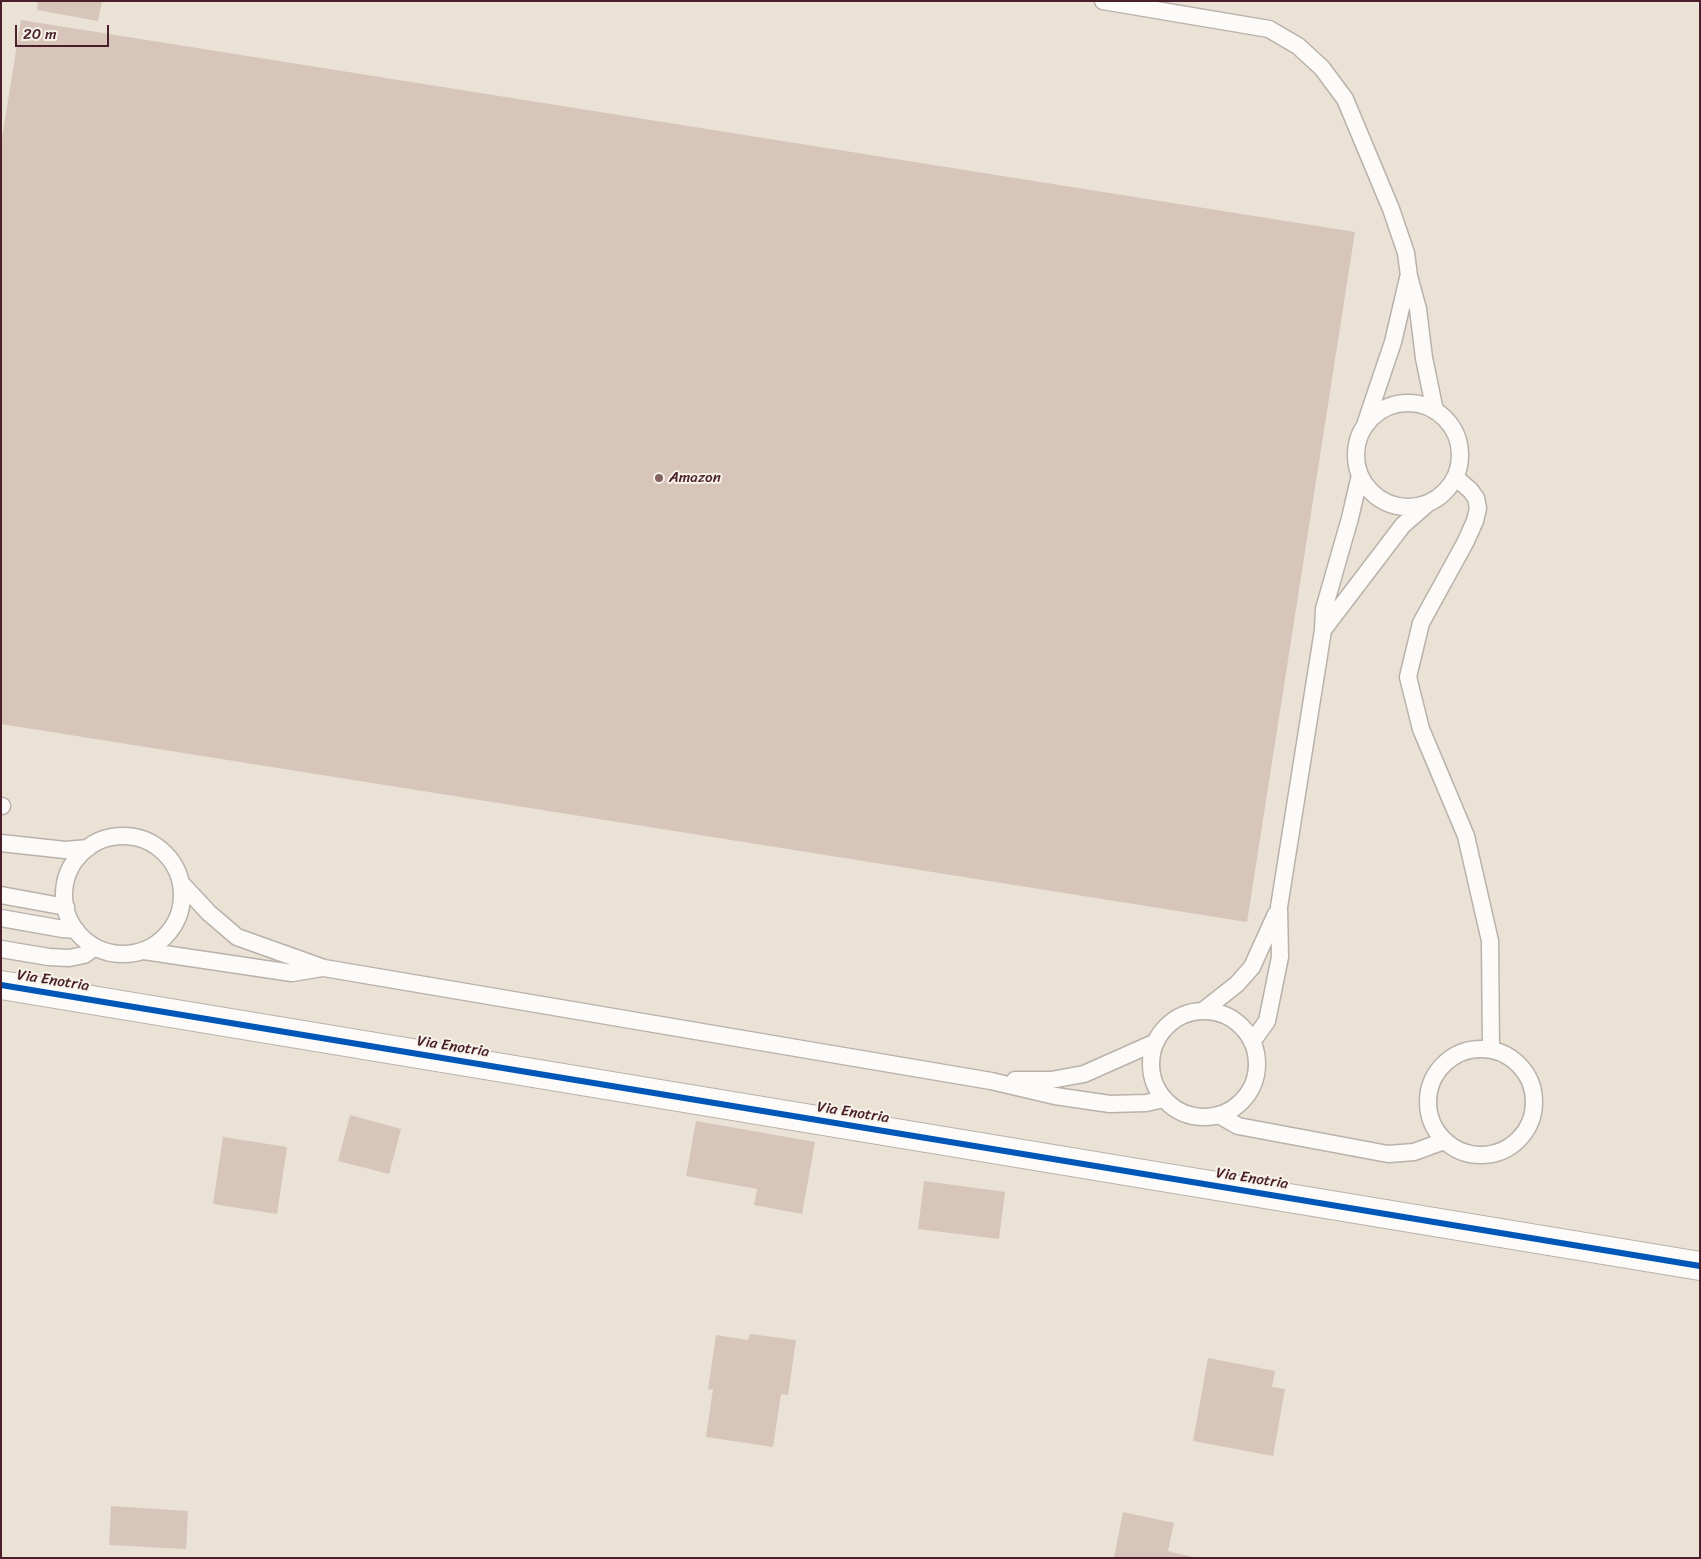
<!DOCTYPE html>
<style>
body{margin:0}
#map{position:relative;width:1701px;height:1559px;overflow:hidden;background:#eae2d5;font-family:Sriracha,sans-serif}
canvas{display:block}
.frame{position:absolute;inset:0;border:2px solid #4a1f2b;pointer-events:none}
.scale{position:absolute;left:15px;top:25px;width:94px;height:22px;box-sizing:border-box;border:2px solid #4a1f2b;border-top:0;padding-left:6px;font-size:15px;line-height:18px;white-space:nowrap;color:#4a1f2b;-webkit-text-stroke:4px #f7f3e8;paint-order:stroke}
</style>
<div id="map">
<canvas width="1701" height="1559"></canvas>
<div class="frame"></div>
<div class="scale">20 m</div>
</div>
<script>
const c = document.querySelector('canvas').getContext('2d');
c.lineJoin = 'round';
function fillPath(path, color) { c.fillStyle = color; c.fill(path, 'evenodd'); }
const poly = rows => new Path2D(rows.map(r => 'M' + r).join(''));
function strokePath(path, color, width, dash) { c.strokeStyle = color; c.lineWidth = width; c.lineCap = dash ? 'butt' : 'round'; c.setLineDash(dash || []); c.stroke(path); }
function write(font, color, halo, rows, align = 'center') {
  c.font = font + ' Sriracha,sans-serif'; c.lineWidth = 4; c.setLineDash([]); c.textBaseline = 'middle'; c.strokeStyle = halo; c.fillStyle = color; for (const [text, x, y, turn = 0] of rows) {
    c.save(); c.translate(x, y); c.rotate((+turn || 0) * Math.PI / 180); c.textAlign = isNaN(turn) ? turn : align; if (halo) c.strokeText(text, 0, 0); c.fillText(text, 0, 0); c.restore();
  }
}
fillPath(poly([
 [38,1,102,1,98,21,37,10],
 [21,20,1355,232,1247,922,1,724,1,144],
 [350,1115,401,1129,389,1174,338,1161],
 [696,1121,815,1142,802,1214,754,1205,757,1189,686,1176],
 [223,1137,287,1147,277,1214,213,1204],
 [924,1181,1005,1192,999,1239,918,1229],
 [750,1334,796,1340,788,1395,781,1394,773,1447,706,1437,713,1389,708,1390,716,1335,748,1340],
 [1208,1358,1275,1371,1272,1387,1285,1389,1273,1456,1193,1441],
 [111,1506,188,1511,186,1549,109,1545],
 [1123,1512,1174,1523,1168,1551,1197,1558,1114,1558]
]), '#d7c5ba');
const service = poly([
 [1103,1,1269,29,1298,46,1322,68,1345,99,1391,209,1406,253,1409,276,1418,309,1424,358,1435,411],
 '1356 455a52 52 0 1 1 104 0a52 52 0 1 1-104 0Z',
 [1366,422,1393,342,1408,278],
 [1455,477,1470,490,1476,498,1478,508,1475,521,1465,543,1421,623,1408,677,1421,729,1466,836,1490,941,1491,1049],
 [1323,630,1403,525,1426,505],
 [1,806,2,806],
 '64 895a59 59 0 1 1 118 0a59 59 0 1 1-118 0Z',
 [1,843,65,850,88,848],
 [181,883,209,913,237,937,324,968,991,1081,1055,1096,1110,1104,1146,1103,1164,1099],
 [1,895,66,907],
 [1,918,63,929,76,930],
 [1,949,49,957,69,958,84,955,95,947],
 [144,951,292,973,322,968],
 [1204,1010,1237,984,1252,967,1276,914],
 '1151 1064a53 53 0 1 1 106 0a53 53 0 1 1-106 0Z',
 [1252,1042,1267,1021,1280,957,1279,907,1323,630,1324,609,1350,518,1360,475],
 '1428 1102a53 53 0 1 1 106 0a53 53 0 1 1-106 0Z',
 [1015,1080,1051,1080,1084,1074,1156,1042],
 [1219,1115,1238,1126,1388,1154,1414,1152,1444,1141]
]);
const minor = poly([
 [1,985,1700,1266]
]);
strokePath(service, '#bab1aa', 19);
strokePath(minor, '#bab1aa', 30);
strokePath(service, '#fcfbf9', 16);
strokePath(minor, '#fcfbf9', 28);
strokePath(poly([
 [1,985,1700,1266]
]), '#0057b8', 6);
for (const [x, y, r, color] of [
 [659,478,5,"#826366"]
]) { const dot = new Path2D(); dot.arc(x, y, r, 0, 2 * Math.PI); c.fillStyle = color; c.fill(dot); strokePath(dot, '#f7f3e8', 2); }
write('15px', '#4a1f2b', '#f7f3e8', [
 ["Amazon",669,478]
], 'left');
write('15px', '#4a1f2b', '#f7f3e8', [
 ["Via Enotria",53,981,9],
 ["Via Enotria",453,1047,9],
 ["Via Enotria",853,1113,9],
 ["Via Enotria",1252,1179,9]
]);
</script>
